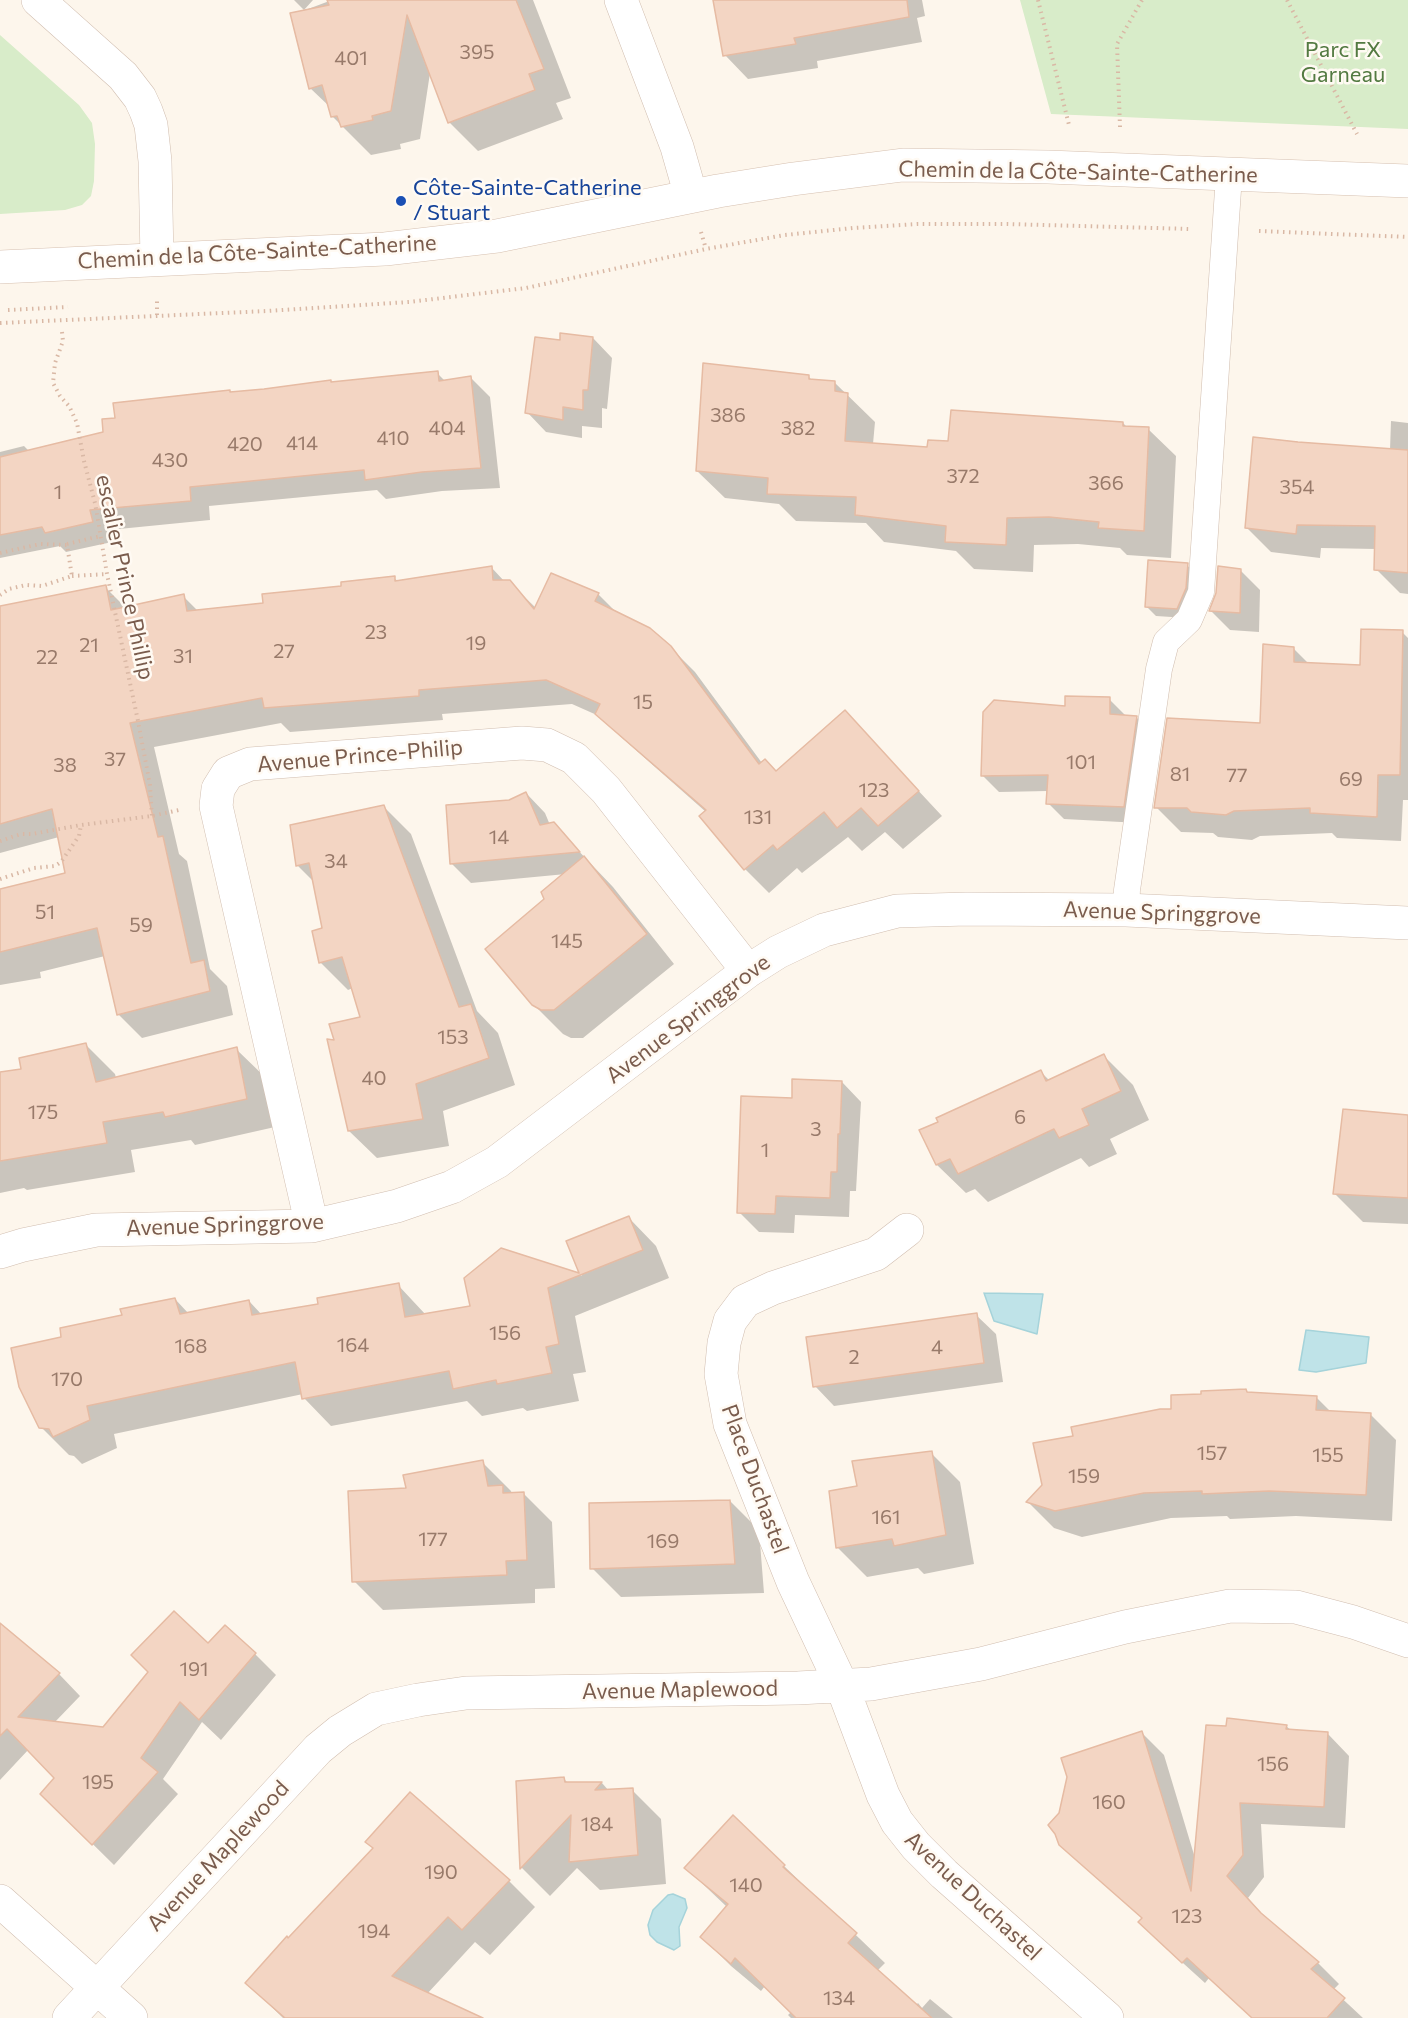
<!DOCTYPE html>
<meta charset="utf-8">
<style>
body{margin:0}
canvas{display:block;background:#fdf6ec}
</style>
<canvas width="1408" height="2018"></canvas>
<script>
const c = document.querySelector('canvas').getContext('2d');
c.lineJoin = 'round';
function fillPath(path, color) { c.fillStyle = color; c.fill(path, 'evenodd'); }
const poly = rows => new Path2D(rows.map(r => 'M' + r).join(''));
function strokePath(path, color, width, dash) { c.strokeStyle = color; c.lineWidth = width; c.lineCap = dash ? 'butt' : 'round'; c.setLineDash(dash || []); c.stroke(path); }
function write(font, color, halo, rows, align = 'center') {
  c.font = font + ' Commissioner,sans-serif'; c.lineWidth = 5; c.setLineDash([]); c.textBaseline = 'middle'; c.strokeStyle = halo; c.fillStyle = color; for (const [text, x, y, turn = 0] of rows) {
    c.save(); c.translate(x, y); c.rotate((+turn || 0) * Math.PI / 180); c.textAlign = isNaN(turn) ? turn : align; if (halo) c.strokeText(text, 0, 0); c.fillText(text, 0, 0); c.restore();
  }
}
fillPath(poly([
 [1020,0,1408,0,1408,129,1051,114],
 [0,35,79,105,92,123,95,144,94,181,91,196,82,205,65,210,0,214]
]), '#d8ecc9');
const water = poly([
 [984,1293,1043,1294,1037,1334,994,1321,984,1293],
 [1306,1330,1369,1337,1366,1363,1316,1372,1299,1370,1306,1330],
 [673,1894,685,1899,687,1908,679,1927,680,1946,674,1950,657,1942,650,1935,648,1925,653,1910,668,1895,673,1894]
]);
fillPath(water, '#bfe3e8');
strokePath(water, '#a5d3da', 1.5);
fillPath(poly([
 [294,0,313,0,304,10],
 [332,0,533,0,571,98,556,103,563,119,478,151,449,122,430,73,420,139,400,144,401,149,371,155,332,116,330,107,310,88,292,15],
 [715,0,922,0,925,16,917,18,922,42,817,61,818,68,748,79,725,55],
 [593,338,612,358,607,409,602,408,602,428,582,426,582,438,546,432,527,412,561,342],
 [437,373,445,381,470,377,490,397,500,488,442,491,386,499,377,490,209,506,210,520,109,530,112,542,66,552,60,546,0,558,0,452,24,446,29,451,105,433,117,419,231,394],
 [808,376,813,381,834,382,875,422,873,444,928,448,949,443,1123,423,1128,428,1148,429,1176,456,1171,558,1127,555,1120,548,1078,544,1034,545,1033,572,974,569,956,551,884,542,866,523,796,521,779,504,725,498,697,471],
 [1391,421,1408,423,1408,594,1400,593,1376,569,1376,549,1321,548,1320,558,1271,552,1247,528,1390,450],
 [1187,565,1197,575,1187,618,1156,616,1146,606],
 [491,567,505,582,509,582,536,608,598,594,618,614,670,647,695,672,762,763,776,773,845,712,942,816,903,849,885,832,862,851,848,837,802,873,797,868,769,893,745,869,701,816,706,812,621,737,599,716,572,704,442,714,443,720,290,732,281,723,154,747,179,854,187,861,210,969,227,986,233,1015,142,1038,118,1014,105,956,40,972,41,978,0,985,0,893,67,874,59,837,0,853,0,607,105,587,126,608,183,596,198,611,265,604,394,578,399,582],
 [1240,570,1260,590,1259,632,1230,630,1211,611],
 [1402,632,1408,638,1408,800,1403,800,1401,841,1337,838,1332,833,1260,836,1252,840,1218,837,1213,833,1181,832,1156,807,1261,725,1293,648,1309,664,1361,666],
 [1109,699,1126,716,1136,717,1153,733,1140,823,1064,819,1048,803,1048,791,999,792,983,776,1066,707],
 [526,793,545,813,550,825,553,824,613,887,674,964,583,1038,571,1038,563,1034,533,1004,546,899,566,874,471,883,452,864,509,801],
 [384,807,411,834,477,1011,498,1033,515,1085,443,1111,449,1146,377,1158,349,1131,336,1041,362,1018,353,988,348,990,320,962,323,929,314,882,298,866],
 [86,1045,115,1074,116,1078,236,1049,265,1077,275,1127,195,1145,191,1140,131,1150,135,1172,27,1190,24,1188,0,1193,0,1074,23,1070],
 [1104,1056,1133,1085,1149,1120,1110,1139,1117,1154,1089,1167,1081,1158,988,1202,975,1189,966,1193,937,1165,1040,1071,1050,1081],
 [842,1082,861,1102,856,1191,850,1191,849,1217,795,1215,794,1233,759,1232,739,1212,793,1100],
 [1408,1116,1408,1224,1363,1222,1335,1194],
 [629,1218,656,1246,669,1278,575,1316,586,1372,573,1374,579,1401,527,1411,523,1408,482,1416,467,1401,331,1426,304,1398,303,1394,114,1434,117,1448,82,1464,74,1456,69,1455,41,1427,63,1339,123,1316,175,1299,189,1314,249,1301,262,1315,319,1306,398,1285,426,1315,472,1307,501,1250,582,1276,568,1242],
 [976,1315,996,1334,1003,1382,834,1406,815,1386],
 [1246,1390,1249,1394,1316,1397,1331,1412,1370,1414,1396,1440,1392,1521,1296,1516,1230,1519,1227,1516,1171,1518,1082,1537,1054,1528,1028,1502,1044,1486,1075,1438],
 [931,1453,960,1482,974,1564,924,1574,918,1568,867,1577,838,1548,858,1487],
 [482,1462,511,1491,512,1494,523,1493,552,1522,555,1588,535,1589,535,1603,383,1610,354,1581,407,1490],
 [730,1501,759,1530,764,1593,621,1597,592,1568],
 [0,1638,59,1674,80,1696,54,1723,104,1728,208,1645,255,1654,276,1675,221,1740,202,1722,163,1779,178,1794,114,1865,42,1794,56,1778,29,1749,0,1780],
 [1286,1726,1292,1731,1328,1734,1349,1756,1345,1828,1261,1824,1264,1877,1248,1898,1269,1922,1318,1963,1339,1984,1333,1990,1363,2018,1252,2018,1209,1978,1205,1983,1162,1944,1143,1919,1061,1845,1142,1733,1164,1755,1195,1858],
 [564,1779,569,1784,602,1783,609,1791,632,1790,661,1819,666,1884,600,1890,577,1868,550,1896,522,1868,517,1782],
 [784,1866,885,1963,877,1971,916,2005,918,2003,922,2008,930,1999,953,2018,791,2018,788,2015,791,2012,765,1986,761,1991,731,1966,702,1937,727,1907,686,1868],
 [509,1881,535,1907,490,1955,475,1942,427,1994,479,2018,283,2018,247,1983]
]), '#0003');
const building = poly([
 [327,0,516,0,544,69,529,74,535,90,448,123,407,15,391,111,372,116,373,120,341,127,337,116,331,117,322,85,309,89,290,13,329,5,327,0],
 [713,0,907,0,909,17,794,38,796,44,723,56,713,0],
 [560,333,593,337,588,390,583,390,583,410,563,407,563,420,525,413,535,337,560,340,560,333],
 [703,363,809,375,809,379,835,381,835,391,848,393,845,441,927,447,928,440,948,441,951,410,1123,422,1123,426,1149,427,1144,531,1098,528,1099,522,1049,517,1007,518,1006,545,945,542,946,526,855,515,856,497,767,494,768,478,696,471,703,363],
 [438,371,439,381,471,376,481,468,422,472,365,480,364,470,190,487,191,501,90,510,93,522,45,533,42,527,0,535,0,457,103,432,102,419,115,418,113,403,230,390,230,392,264,389,331,380,331,382,438,371],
 [1253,437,1298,442,1408,450,1408,573,1374,570,1375,526,1297,525,1296,534,1245,528,1253,437],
 [1148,560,1188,563,1186,588,1177,609,1145,607,1148,560],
 [492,566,493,580,510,580,534,609,551,573,599,593,595,601,650,628,671,646,759,764,765,759,776,771,845,710,919,791,878,826,861,808,837,828,824,812,777,850,773,845,744,870,699,816,706,810,595,714,600,704,546,680,419,690,419,696,264,708,262,698,130,723,158,837,163,836,191,963,204,960,210,991,117,1015,97,928,0,952,0,889,65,873,52,809,0,824,0,606,106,585,111,610,184,594,187,611,263,603,262,594,341,586,341,582,395,576,395,581,492,566],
 [1218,566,1241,569,1240,613,1209,611,1216,593,1218,566],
 [1361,629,1403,630,1400,775,1378,775,1377,817,1310,813,1310,808,1234,811,1226,815,1191,812,1187,808,1154,808,1167,718,1260,723,1263,644,1294,647,1294,662,1360,665,1361,629],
 [1065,696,1110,697,1110,714,1137,716,1124,807,1046,804,1048,775,981,776,983,712,994,700,1065,706,1065,696],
 [526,792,540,825,554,822,580,852,450,864,446,805,509,800,526,792],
 [384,805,459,1007,471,1004,489,1058,416,1084,423,1119,348,1131,327,1039,334,1040,329,1024,360,1017,342,957,319,963,312,931,322,928,309,863,296,866,290,825,384,805],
 [584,856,647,934,554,1010,541,1010,532,1005,485,949,544,899,541,892,584,856],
 [86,1043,96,1082,237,1047,247,1099,165,1117,163,1112,103,1122,107,1143,0,1161,0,1072,21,1069,19,1058,86,1043],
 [1104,1054,1121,1091,1082,1109,1089,1125,1059,1138,1054,1129,958,1174,950,1159,936,1165,919,1130,938,1122,936,1118,1041,1070,1046,1081,1104,1054],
 [792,1079,842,1081,840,1134,838,1134,837,1172,831,1172,830,1198,776,1196,775,1214,737,1213,741,1096,792,1098,792,1079],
 [1343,1109,1408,1115,1408,1198,1333,1194,1343,1109],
 [629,1216,643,1250,548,1288,559,1344,546,1347,552,1373,497,1384,496,1380,453,1389,449,1371,302,1399,295,1362,87,1406,90,1420,53,1437,49,1429,39,1428,19,1387,11,1348,61,1337,60,1328,122,1315,120,1309,175,1298,180,1314,249,1300,252,1315,318,1304,317,1298,399,1283,405,1317,470,1306,464,1278,501,1248,579,1273,566,1241,629,1216],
 [977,1313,984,1363,813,1387,806,1337,977,1313],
 [1246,1389,1247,1392,1317,1396,1316,1410,1371,1413,1366,1495,1269,1491,1202,1494,1202,1491,1144,1493,1055,1511,1026,1502,1042,1485,1033,1443,1073,1436,1071,1427,1160,1409,1171,1409,1171,1395,1201,1394,1201,1391,1246,1389],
 [932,1451,946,1535,894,1546,892,1539,836,1548,829,1491,857,1486,852,1461,932,1451],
 [483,1460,488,1486,503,1485,503,1493,524,1492,527,1560,506,1561,507,1575,352,1582,348,1491,406,1488,403,1475,483,1460],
 [730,1500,735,1564,590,1569,589,1503,730,1500],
 [174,1611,208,1643,225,1625,256,1653,199,1720,180,1702,141,1758,158,1772,92,1845,40,1794,54,1778,7,1729,0,1736,0,1623,60,1673,18,1717,103,1727,148,1672,131,1655,174,1611],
 [1227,1718,1287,1725,1286,1729,1328,1732,1324,1807,1240,1803,1243,1855,1227,1876,1261,1913,1319,1962,1311,1969,1345,1998,1327,2018,1252,2018,1187,1958,1182,1963,1138,1922,1142,1918,1059,1845,1055,1834,1048,1825,1059,1813,1067,1777,1061,1758,1142,1731,1191,1891,1206,1725,1226,1726,1227,1718],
 [564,1777,565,1782,602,1782,595,1790,633,1788,638,1855,569,1862,571,1815,520,1869,516,1781,564,1777],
 [410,1792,510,1880,462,1930,448,1917,392,1976,483,2018,285,2018,245,1983,287,1936,288,1938,373,1848,365,1842,410,1792],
 [733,1815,785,1865,783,1867,857,1933,848,1943,932,2018,796,2018,735,1958,731,1964,700,1937,728,1904,684,1868,733,1815]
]);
fillPath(building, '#f3d5c3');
strokePath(building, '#e6bba3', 1.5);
const service = poly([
 [1126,910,1127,890,1159,669,1166,642,1189,620,1201,592,1229,175]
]);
const minor = poly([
 [38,0,123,76,140,98,146,111,151,125,155,161,157,259],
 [621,0,677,147,691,196],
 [312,1226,216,806,218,789,228,773,250,764,522,743,547,745,574,758,606,790,748,971],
 [907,1230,876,1254,773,1288,745,1301,730,1321,724,1343,721,1374,730,1424,793,1582,842,1686,883,1795,897,1822,916,1846,944,1874,1107,2018],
 [0,1252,23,1245,96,1230,312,1226,397,1206,452,1187,497,1162,748,971,778,952,824,930,897,911,967,909,1126,910,1408,923],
 [0,1901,131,2018],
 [69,2018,318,1749,340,1731,376,1709,418,1700,466,1693,798,1688,871,1684,981,1664,1125,1627,1230,1606,1296,1607,1353,1622,1408,1641]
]);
const secondary = poly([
 [0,267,385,249,497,236,718,191,793,179,903,165,1048,167,1408,181]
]);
strokePath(service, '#d1beb0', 27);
strokePath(minor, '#d1beb0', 34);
strokePath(secondary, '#d6c0b0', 34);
strokePath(poly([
 [1038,0,1069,125],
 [1287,0,1357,134],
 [1120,127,1117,44,1142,0],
 [1259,231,1408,237],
 [701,232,706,249],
 [8,310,68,307],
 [157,315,157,299],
 [0,323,267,311,409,302,526,288,706,249,785,235,853,228,918,224,1007,224,1191,229],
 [62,332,63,341,55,363,53,383,60,396,69,406,77,423,84,461,95,503,107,574,138,721,150,785,152,816],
 [67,544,101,536],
 [0,553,40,544,67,545,72,576,42,586,26,585,9,589,0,595],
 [72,576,107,574],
 [0,841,21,834,32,834,81,825,152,816,179,810],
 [0,879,34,868,55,866,61,862,79,836,81,825]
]), '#d9b8a5', 4, [1.5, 4.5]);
strokePath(service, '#fff', 26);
strokePath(minor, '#fff', 33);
strokePath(secondary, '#fff', 33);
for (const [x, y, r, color] of [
 [401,201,6,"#1a4fb4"]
]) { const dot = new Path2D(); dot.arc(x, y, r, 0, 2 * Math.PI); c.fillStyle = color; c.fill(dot); strokePath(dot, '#fffaf3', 2); }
write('20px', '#987a6a', null, [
 ["395",477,52],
 ["401",351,58],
 ["386",728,415],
 ["404",447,428],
 ["382",798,428],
 ["410",393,438],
 ["414",302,443],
 ["420",245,444],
 ["430",170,460],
 ["372",963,476],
 ["366",1106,483],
 ["354",1297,487],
 ["1",58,492],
 ["23",376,632],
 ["19",476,643],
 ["21",89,645],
 ["27",284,651],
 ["31",183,656],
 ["22",47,657],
 ["15",643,702],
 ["37",115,759],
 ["101",1081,762],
 ["38",65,765],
 ["81",1180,774],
 ["77",1237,775],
 ["69",1351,779],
 ["123",874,790],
 ["131",758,817],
 ["14",499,837],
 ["34",336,861],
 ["51",45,912],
 ["59",141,925],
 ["145",567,941],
 ["153",453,1037],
 ["40",374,1078],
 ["175",43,1112],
 ["6",1020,1117],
 ["3",816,1129],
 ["1",765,1150],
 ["156",505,1333],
 ["164",353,1345],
 ["168",191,1346],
 ["4",937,1347],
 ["2",854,1357],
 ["170",67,1379],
 ["157",1212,1453],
 ["155",1328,1455],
 ["159",1084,1476],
 ["161",886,1517],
 ["177",433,1539],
 ["169",663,1541],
 ["191",194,1669],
 ["156",1273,1764],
 ["195",98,1782],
 ["160",1109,1802],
 ["184",597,1824],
 ["190",441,1872],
 ["140",746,1885],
 ["123",1187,1916],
 ["194",374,1931],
 ["134",839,1998]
]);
write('22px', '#537a41', '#fffaf3', [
 ["Parc FX",1343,50],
 ["Garneau",1343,75]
]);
write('22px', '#7a5c4d', '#fffaf3', [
 ["Chemin de la Côte-Sainte-Catherine",1078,172,1],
 ["Chemin de la Côte-Sainte-Catherine",257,252,-3],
 ["escalier Prince Phillip",125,577,78],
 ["Avenue Prince-Philip",360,756,-5],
 ["Avenue Springgrove",1162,913,2],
 ["Avenue Springgrove",688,1019,-37],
 ["Avenue Springgrove",225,1225,-2],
 ["Place Duchastel",755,1479,70],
 ["Avenue Maplewood",680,1690,-1],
 ["Avenue Maplewood",218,1856,-47],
 ["Avenue Duchastel",973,1896,43]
]);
write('22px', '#164399', '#fffaf3', [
 ["Côte-Sainte-Catherine",413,188],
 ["/ Stuart",413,213]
], 'left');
</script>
